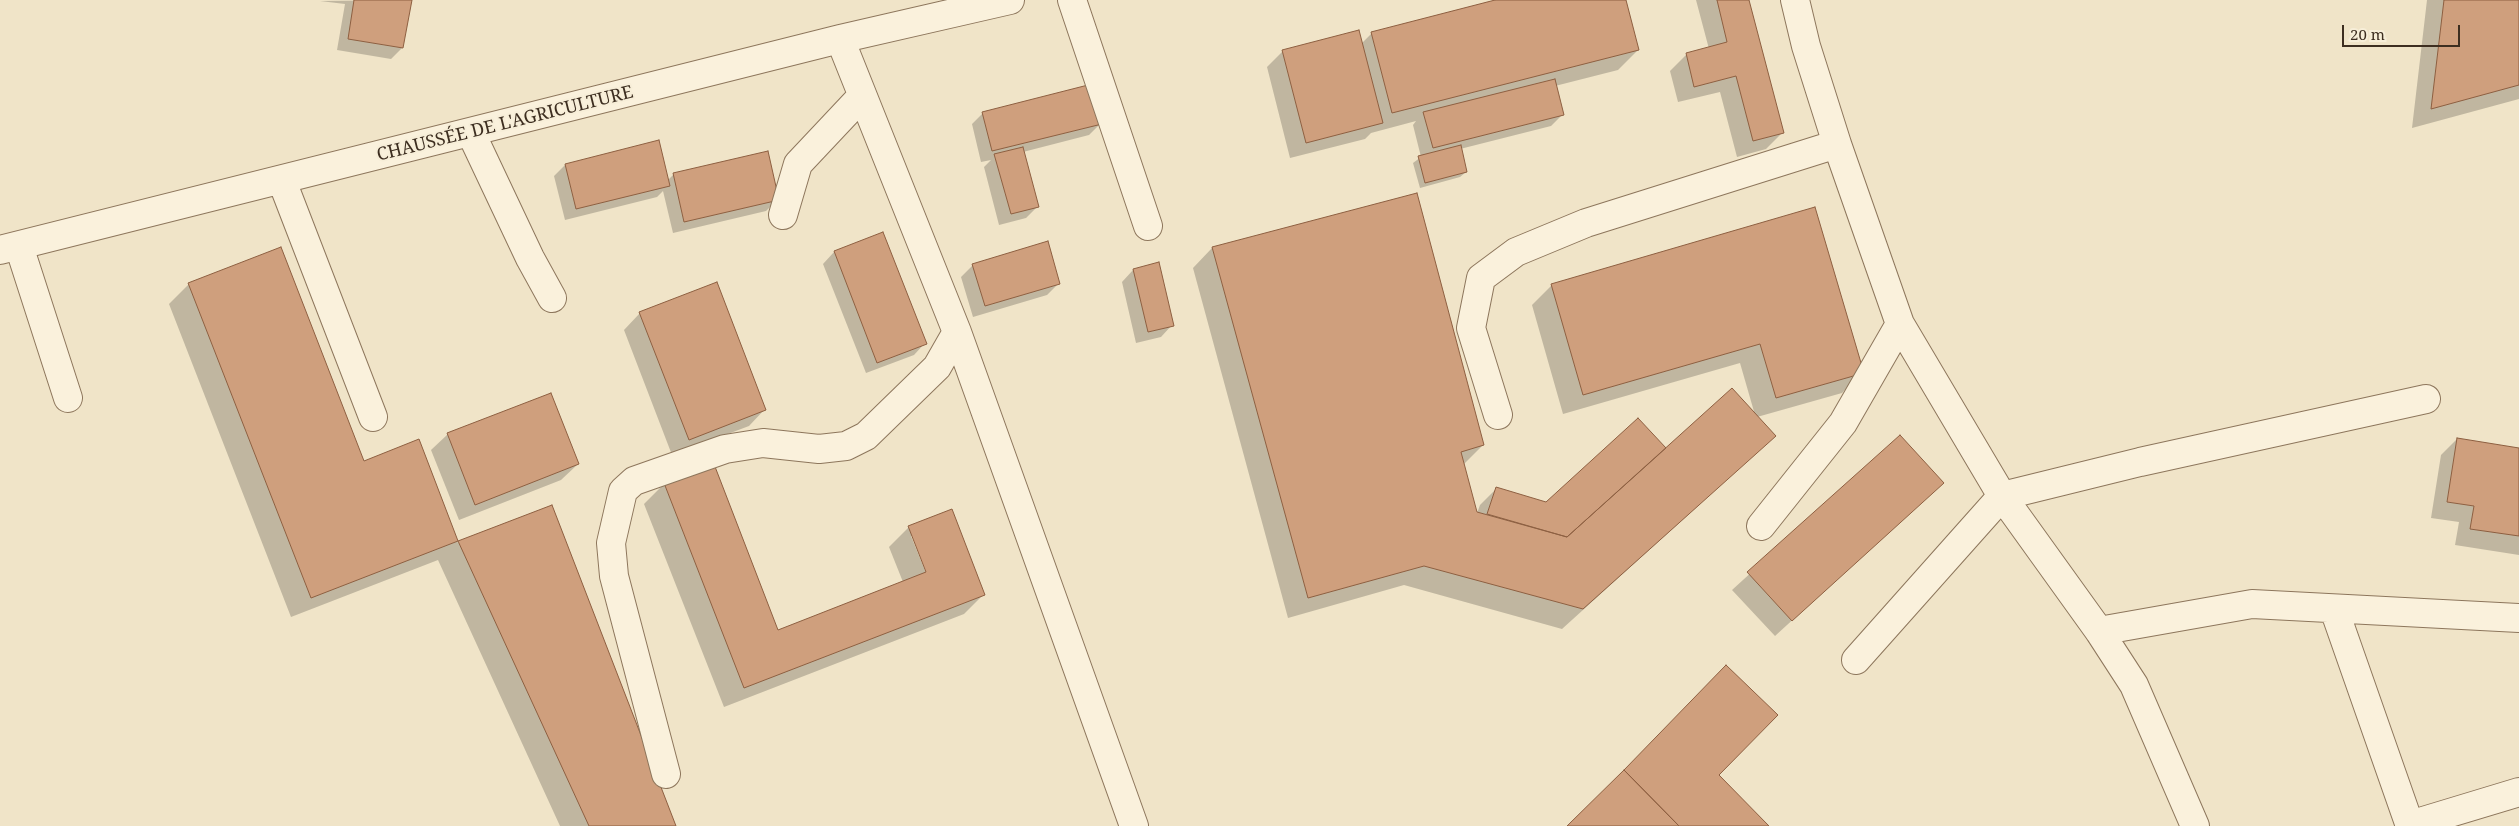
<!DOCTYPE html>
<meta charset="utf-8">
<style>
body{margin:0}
#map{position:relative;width:2519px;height:826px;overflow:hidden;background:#f0e4c8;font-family:"Noto Serif",serif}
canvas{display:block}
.scale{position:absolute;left:2342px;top:25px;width:118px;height:22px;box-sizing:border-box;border:2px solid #3d2e20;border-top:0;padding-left:6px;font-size:15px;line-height:18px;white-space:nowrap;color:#3d2e20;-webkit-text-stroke:4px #f7eed8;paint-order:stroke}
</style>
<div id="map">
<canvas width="2519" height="826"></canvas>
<div class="scale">20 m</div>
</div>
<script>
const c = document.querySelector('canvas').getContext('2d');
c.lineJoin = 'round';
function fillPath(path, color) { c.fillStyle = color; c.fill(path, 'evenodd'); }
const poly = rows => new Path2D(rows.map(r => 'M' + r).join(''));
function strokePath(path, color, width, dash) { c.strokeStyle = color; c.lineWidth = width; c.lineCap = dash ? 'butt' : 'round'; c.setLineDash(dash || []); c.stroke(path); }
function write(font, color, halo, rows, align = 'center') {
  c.font = font + ' "Noto Serif",serif'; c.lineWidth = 4; c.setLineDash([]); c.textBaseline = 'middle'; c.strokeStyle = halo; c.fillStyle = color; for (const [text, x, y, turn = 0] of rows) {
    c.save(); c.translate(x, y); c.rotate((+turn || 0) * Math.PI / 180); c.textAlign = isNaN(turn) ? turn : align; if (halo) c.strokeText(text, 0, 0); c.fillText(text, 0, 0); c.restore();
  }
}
fillPath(poly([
 [411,0,402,48,391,59,337,50,345,4,320,1],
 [1500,0,1625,0,1638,50,1618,70,1555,86,1563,114,1551,126,1460,149,1466,172,1460,177,1420,188,1413,163,1421,157,1413,125,1416,121,1371,133,1365,139,1290,158,1267,67,1283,51,1361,44,1372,33],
 [1696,0,1748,0,1782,133,1766,149,1737,157,1720,92,1678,102,1670,71,1686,55,1709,49],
 [2427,0,2519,0,2519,99,2412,128],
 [983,113,1100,124,1089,135,1023,152,1038,206,1026,218,999,225,984,167,991,160,981,162,972,124],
 [565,165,668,180,674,174,777,200,766,211,673,233,663,191,657,197,565,220,554,176],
 [883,234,925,343,914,355,866,373,823,264,834,252],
 [1212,248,1483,445,1463,465,1476,516,1480,505,1496,489,1546,503,1755,415,1740,363,1563,414,1532,305,1552,285,1862,373,1842,393,1757,417,1754,455,1562,629,1404,585,1288,618,1193,268],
 [1158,264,1172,325,1161,337,1136,343,1122,282,1133,270],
 [973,265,1059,283,1047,295,973,317,961,277],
 [189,284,363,462,418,441,458,543,552,507,675,826,560,826,438,560,291,617,169,304],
 [640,313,765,409,749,426,672,455,624,330],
 [448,434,578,464,561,480,459,520,431,450],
 [1900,437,1942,483,1775,636,1732,590],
 [2457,439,2519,449,2519,555,2455,545,2459,522,2431,518,2441,455],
 [664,484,777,631,903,582,889,547,909,527,984,594,964,614,724,707,644,504],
 [911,536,914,536,930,577,928,578]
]), '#0003');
const building = poly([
 [354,0,412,0,403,48,348,39,354,0],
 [1495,0,1626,0,1639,50,1392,113,1371,32,1495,0],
 [1717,0,1749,0,1784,133,1753,141,1736,76,1694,87,1686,53,1727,42,1717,0],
 [2444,0,2519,0,2519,85,2431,109,2444,0],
 [1359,30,1383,123,1306,143,1282,50,1359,30],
 [1555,79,1564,115,1433,148,1423,112,1555,79],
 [1092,84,1102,124,992,151,982,112,1092,84],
 [659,140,670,186,576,209,565,164,659,140],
 [1461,145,1467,172,1425,183,1418,156,1461,145],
 [1023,147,1039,207,1011,214,994,154,1023,147],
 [768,151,779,200,684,222,673,173,768,151],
 [1417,193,1484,445,1461,452,1477,512,1567,537,1732,388,1776,436,1583,609,1424,566,1308,598,1212,247,1417,193],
 [1815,207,1864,373,1776,398,1760,344,1583,395,1551,284,1815,207],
 [883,232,927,344,877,363,834,251,883,232],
 [1048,241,1060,284,985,306,972,264,1048,241],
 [281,247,364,461,419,439,458,541,311,598,188,283,281,247],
 [1159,262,1174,326,1148,332,1133,269,1159,262],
 [717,282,766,410,689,440,639,312,717,282],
 [551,393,579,464,475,505,447,433,551,393],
 [1638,418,1666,448,1567,537,1487,514,1496,487,1546,502,1638,418],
 [1900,435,1944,483,1792,621,1747,572,1900,435],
 [2457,438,2519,448,2519,536,2470,529,2474,506,2447,502,2457,438],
 [714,464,778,630,926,572,908,526,952,509,985,595,744,688,664,483,714,464],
 [552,505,676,826,589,826,458,541,552,505],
 [1726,665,1778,715,1719,775,1769,826,1679,826,1624,770,1726,665],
 [1624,770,1679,826,1567,826,1624,770]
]);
fillPath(building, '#cf9f7d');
strokePath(building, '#8d5f41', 1);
const minor = poly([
 [1072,0,1148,226],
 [1795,0,1806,46,1837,144,1900,324,2002,496,2099,631,2134,685,2195,826],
 [840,39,957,332,1134,826],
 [471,133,530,258,552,298],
 [282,181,373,417],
 [783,215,798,164,862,96],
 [19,246,68,398],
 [0,250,840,39,1010,0],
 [1498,415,1471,328,1481,278,1516,252,1586,223,1837,144],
 [1761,526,1843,423,1900,324],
 [2334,609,2410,826],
 [2099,631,2252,604,2519,618],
 [1856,660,2002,496,2140,462,2426,399],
 [666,774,614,576,611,543,623,491,634,481,725,449,763,443,819,449,846,446,866,436,937,367,957,332],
 [2410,825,2519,792]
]);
strokePath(minor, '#8d765c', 30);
strokePath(minor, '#faf1dc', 28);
write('18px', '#3d2e20', '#f7eed8', [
 ["CHAUSSÉE DE L'AGRICULTURE",505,124,-14]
]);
</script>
